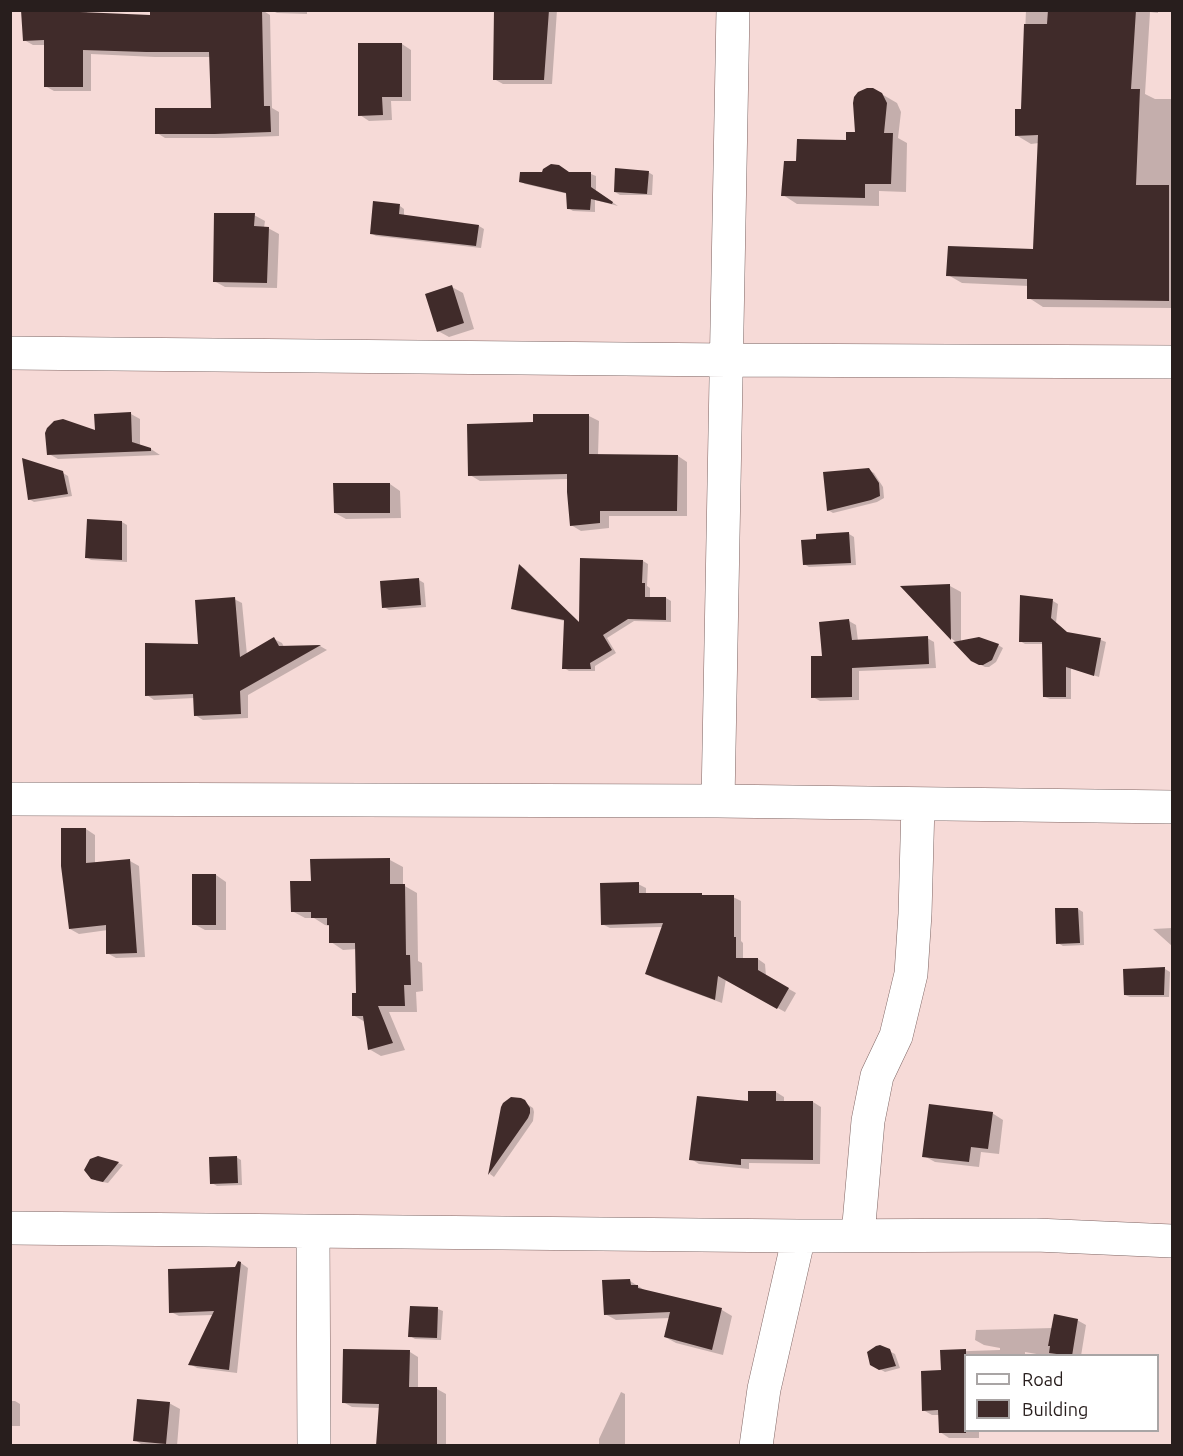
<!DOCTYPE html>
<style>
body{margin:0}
#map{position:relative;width:1183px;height:1456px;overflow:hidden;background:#f6dad7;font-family:Ubuntu,sans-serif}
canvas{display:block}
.frame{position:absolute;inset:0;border:12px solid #281e1d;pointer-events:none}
.legend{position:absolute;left:964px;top:1354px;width:195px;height:78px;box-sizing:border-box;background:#fff;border:2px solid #a9a5a5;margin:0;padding:8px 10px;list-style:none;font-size:18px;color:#281e1d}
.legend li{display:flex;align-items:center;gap:12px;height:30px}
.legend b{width:30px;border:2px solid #a9a5a5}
</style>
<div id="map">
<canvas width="1183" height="1456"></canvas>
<div class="frame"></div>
<ul class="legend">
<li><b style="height:8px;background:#fff"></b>Road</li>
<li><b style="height:16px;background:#402b2a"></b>Building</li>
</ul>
</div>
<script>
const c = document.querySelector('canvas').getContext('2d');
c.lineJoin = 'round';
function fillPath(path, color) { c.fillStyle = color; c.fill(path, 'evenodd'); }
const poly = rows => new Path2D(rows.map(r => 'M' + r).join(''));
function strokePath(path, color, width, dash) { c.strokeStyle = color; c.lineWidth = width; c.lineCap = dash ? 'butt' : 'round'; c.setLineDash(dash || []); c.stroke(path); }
fillPath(poly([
 [22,10,86,10,88,14,152,17,262,10,270,15,272,108,279,112,279,136,224,138,165,138,157,133,212,110,211,57,155,57,91,54,91,91,54,91,45,86,46,45,33,45,24,40],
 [271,10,307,10,307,14,277,13],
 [497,10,557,10,552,84,503,84,494,79],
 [1026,10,1158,10,1158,13,1150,12,1145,94,1155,99,1172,99,1172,308,1043,307,1029,298,1029,286,962,283,948,275,1034,251,1039,143,1031,144,1016,135,1022,110],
 [360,44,402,44,411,50,411,101,391,101,392,120,369,121,360,115],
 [873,89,897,103,901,112,898,138,907,143,906,192,879,191,879,206,797,204,783,195,798,163,848,142,857,134],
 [648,172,653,175,652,195,620,195,615,192],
 [570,174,591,174,596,176,596,191,618,206,595,200,595,212,573,211,568,208,568,194,525,184,520,181],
 [400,206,404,209,404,216,479,226,484,229,481,248,376,236,371,233],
 [254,215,265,221,264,228,268,228,279,234,277,288,225,287,214,281],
 [452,287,463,293,474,329,449,337,438,331],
 [131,414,140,419,140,446,151,449,160,455,58,459,49,454],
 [589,416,599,421,598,455,678,456,687,462,687,516,609,516,609,528,581,531,571,525,568,479,480,481,470,475,534,423],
 [869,470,874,473,883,487,884,498,877,502,833,513,828,510],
 [63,473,68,476,72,496,34,502,29,499],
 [390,484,400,491,401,518,346,519,335,513],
 [122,522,127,525,127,562,91,560,86,557],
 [849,534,854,537,856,565,809,567,804,564,818,541,818,536],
 [643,561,648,564,647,586,650,588,650,598,666,598,671,601,671,622,634,621,607,638,616,653,595,666,595,671,569,671,564,668,565,621,517,611,512,608,520,566,524,568,580,623],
 [419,580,424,583,426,607,389,610,384,607],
 [950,586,961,592,961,642,998,645,1003,648,996,662,989,667,985,667,971,660,958,643,952,639,904,587],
 [1022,596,1053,601,1058,604,1056,623,1069,634,1101,640,1106,642,1099,677,1071,668,1071,699,1050,699,1045,697,1043,644,1025,644,1020,641],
 [234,599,242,603,247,655,274,639,282,643,284,647,320,646,327,650,248,695,248,718,203,720,195,715,194,698,154,700,147,695,200,646],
 [849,621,856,625,858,641,927,638,934,642,936,668,859,671,859,700,820,701,813,697],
 [86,829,95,835,95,864,130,861,139,866,145,957,116,958,107,953,108,930,79,934,70,929],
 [390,860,403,867,403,885,417,893,418,961,422,963,423,991,416,992,417,1012,389,1012,405,1050,381,1056,369,1049,365,1022,353,1015,357,994,357,949,343,950,331,942,330,926,325,925,314,918,305,918,292,911,312,882,312,861],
 [216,875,226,882,226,930,205,930,194,924],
 [638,884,646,888,646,895,733,897,741,901,741,941,743,943,743,959,758,959,765,964,766,976,796,993,785,1012,726,979,722,1003,654,978,646,973,663,927,610,928,602,924],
 [1078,909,1083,912,1084,945,1063,946,1058,943],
 [1172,928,1172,946,1153,929],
 [1165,969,1170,972,1169,997,1130,997,1125,995],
 [749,1092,776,1092,784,1097,784,1102,813,1102,821,1107,820,1164,749,1163,749,1169,699,1164,691,1159,749,1103],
 [524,1102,533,1108,534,1112,533,1121,494,1177,490,1174,502,1107],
 [992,1113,1003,1120,999,1154,981,1152,979,1167,935,1162,924,1156],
 [98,1157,118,1163,123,1165,108,1183,97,1181,92,1178],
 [236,1157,241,1160,242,1185,217,1186,212,1183],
 [241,1263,248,1268,237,1373,197,1368,190,1364,213,1315,179,1316,171,1312,236,1269],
 [630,1281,646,1291,722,1310,732,1316,723,1355,676,1343,665,1337,670,1318,616,1320,605,1314],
 [438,1309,443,1311,441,1340,415,1339,410,1336],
 [1077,1320,1086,1325,1081,1356,1048,1356,1025,1352,1025,1356,966,1356,966,1430,979,1430,979,1438,949,1438,940,1432,940,1415,932,1415,923,1410,942,1371,941,1352,1000,1350,1000,1348,984,1345,975,1340,976,1330,1053,1328],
 [889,1351,895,1354,900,1368,885,1372,871,1364],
 [410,1352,418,1357,418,1389,437,1389,446,1394,446,1446,378,1446,380,1408,352,1407,343,1402],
 [621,1392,625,1394,625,1446,599,1446,599,1439],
 [10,1401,15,1401,20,1404,20,1426,10,1426],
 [169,1403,180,1409,177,1446,144,1446,135,1440]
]), '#0003');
fillPath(poly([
 [21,10,80,10,80,12,150,15,150,10,262,10,264,106,270,106,271,132,215,134,155,134,155,108,211,108,209,52,146,52,83,50,83,87,44,87,44,40,23,41],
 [494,10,549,10,544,80,493,80],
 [1048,10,1136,10,1131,89,1140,89,1136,185,1169,185,1169,301,1027,299,1027,279,946,276,948,246,1033,249,1038,135,1015,136,1015,109,1021,109,1024,24,1047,24],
 [358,43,402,43,402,97,382,97,383,115,358,116],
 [867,88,873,88,882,93,887,103,884,133,893,133,891,184,865,184,865,198,781,196,784,161,796,161,797,139,846,140,846,132,855,132,853,103,854,97,858,92],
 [551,164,559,165,569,172,591,172,591,187,613,202,612,204,591,199,590,210,567,209,566,193,519,182,520,172,542,172,543,169],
 [615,168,649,171,647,194,614,192],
 [373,201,400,204,399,214,479,225,476,246,370,234],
 [214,213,255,213,254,226,269,227,267,283,213,282],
 [452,285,464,323,437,332,425,294],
 [131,412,132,442,151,448,151,451,47,455,45,433,47,428,54,421,63,419,95,430,94,414],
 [533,414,589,414,589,454,678,455,677,511,600,511,600,523,570,526,567,492,567,474,468,476,467,424,533,422],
 [22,458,63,471,68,494,28,500],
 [869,468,879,483,880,496,871,500,827,511,823,472],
 [333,483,390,483,390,513,334,513],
 [87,519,122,521,122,560,85,558],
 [849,532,851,563,803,565,801,540,816,539,816,534],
 [580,558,643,560,642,583,645,583,645,597,666,597,666,620,628,619,603,635,612,650,590,663,591,669,562,669,564,620,511,609,519,564,579,622],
 [419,578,421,605,382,608,380,581],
 [950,584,951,640,900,586],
 [1020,595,1053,599,1051,618,1067,632,1101,638,1094,676,1066,667,1066,697,1043,697,1042,642,1019,642],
 [235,597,240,657,274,637,279,646,321,645,240,691,241,714,194,716,193,694,145,696,145,643,198,644,195,600],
 [849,619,852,640,928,636,929,664,852,668,852,697,811,698,811,656,822,656,819,622],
 [979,637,999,644,992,660,983,665,979,665,971,661,953,642],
 [61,828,86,828,86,863,130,859,137,953,106,954,106,925,69,929,61,866],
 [390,858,390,884,405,884,406,955,410,955,411,985,404,985,405,1006,378,1006,393,1043,368,1050,363,1016,352,1016,352,993,356,993,355,943,329,943,329,925,327,925,327,918,311,918,311,912,291,912,290,881,311,881,310,859],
 [192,874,216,874,216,925,192,925],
 [639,882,639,893,702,893,702,895,734,895,734,937,736,937,736,958,758,958,758,970,789,988,777,1009,718,976,715,1000,645,974,663,923,601,925,600,883],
 [1055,908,1078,908,1080,943,1056,944],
 [1165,967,1164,995,1124,995,1123,969],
 [748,1091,776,1091,776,1101,813,1101,813,1160,741,1159,741,1165,689,1160,697,1096,748,1101],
 [511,1097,521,1098,525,1100,530,1108,530,1113,528,1118,488,1175,501,1107,503,1103],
 [929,1104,993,1112,988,1149,971,1147,969,1162,922,1157],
 [98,1156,119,1162,103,1182,91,1179,84,1170,90,1159],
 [237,1156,238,1183,210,1184,209,1157],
 [238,1261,241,1262,229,1370,188,1365,214,1311,169,1313,168,1269,235,1267],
 [630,1279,631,1285,638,1285,638,1288,722,1308,712,1350,664,1337,670,1312,604,1315,602,1280],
 [410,1306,438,1307,437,1338,408,1337],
 [1054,1314,1078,1319,1072,1356,1049,1353,1050,1346,1048,1346],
 [880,1345,890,1349,896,1366,879,1370,870,1365,867,1352,876,1346],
 [343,1349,410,1350,409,1387,437,1387,437,1446,376,1446,379,1404,342,1403],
 [966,1349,966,1433,939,1433,938,1410,922,1411,921,1371,941,1370,940,1350],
 [137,1399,170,1402,166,1444,133,1441]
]), '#402b2a');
const street = poly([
 [10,353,727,360,1172,362],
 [10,799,718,801,1172,807],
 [718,801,733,10],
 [10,1228,799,1236,1036,1235,1172,1241],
 [313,1232,314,1446],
 [858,1235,868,1121,877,1076,896,1036,911,974,915,914,918,804],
 [756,1446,764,1389,799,1236]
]);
strokePath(street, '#7e6563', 34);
strokePath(street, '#fff', 33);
</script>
